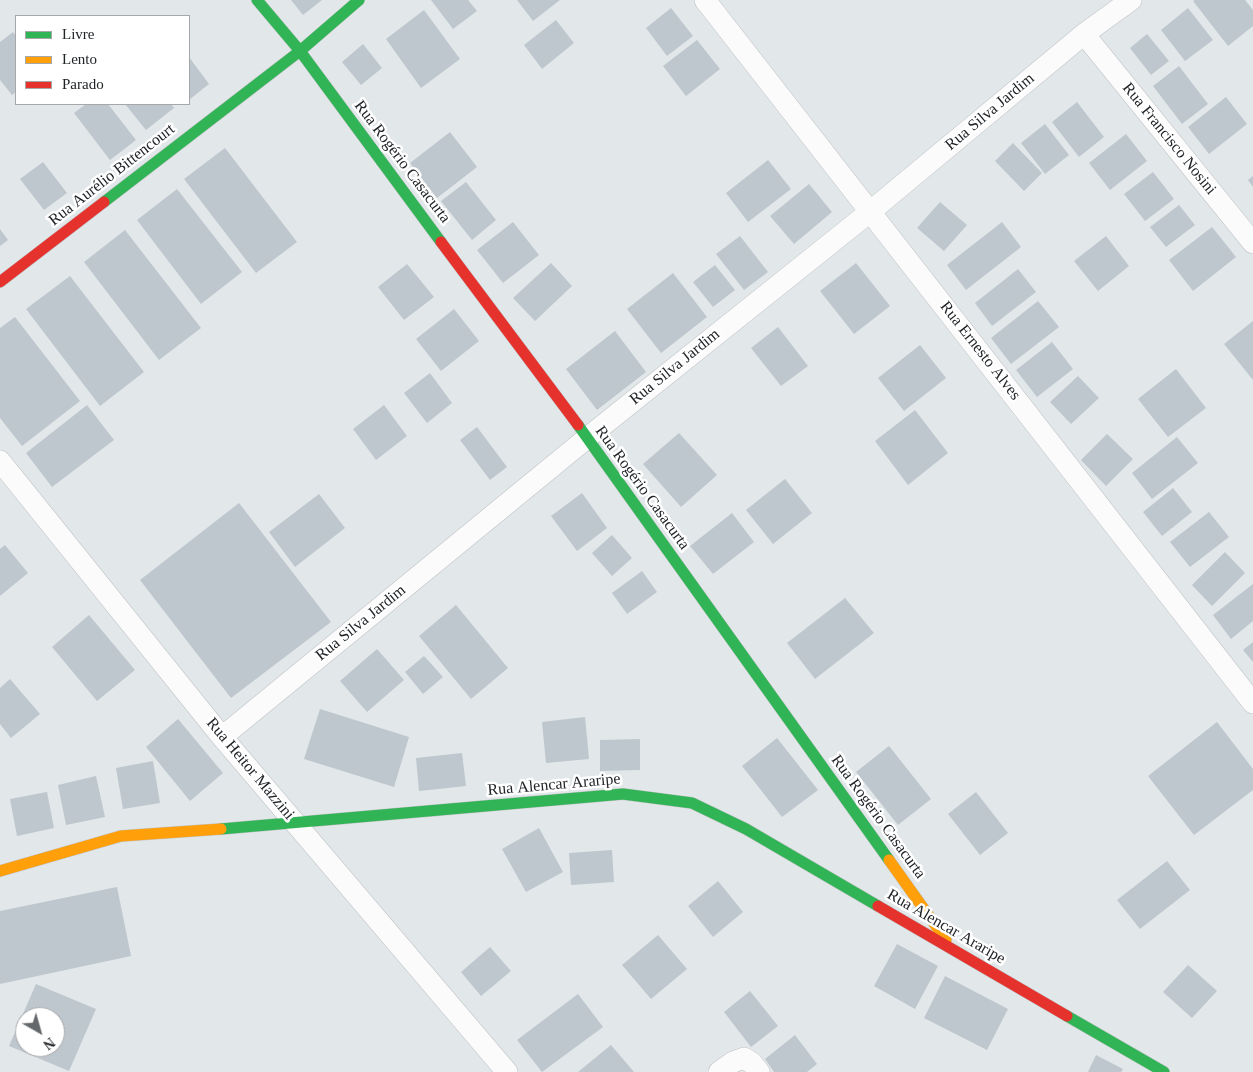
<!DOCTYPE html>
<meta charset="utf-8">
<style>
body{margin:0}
#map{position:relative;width:1253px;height:1072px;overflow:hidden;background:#e2e7ea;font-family:Georgia,serif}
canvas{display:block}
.legend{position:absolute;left:15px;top:15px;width:175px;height:90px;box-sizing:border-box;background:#fff;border:1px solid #a6a7a9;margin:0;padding:6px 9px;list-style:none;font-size:15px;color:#212427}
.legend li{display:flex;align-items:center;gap:10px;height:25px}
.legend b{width:25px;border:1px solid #a6a7a9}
.north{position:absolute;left:15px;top:1007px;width:50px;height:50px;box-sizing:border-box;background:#fff;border:1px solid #a6a7a9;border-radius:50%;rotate:142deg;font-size:14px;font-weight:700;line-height:20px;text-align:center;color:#212427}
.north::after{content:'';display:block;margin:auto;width:18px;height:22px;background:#65686b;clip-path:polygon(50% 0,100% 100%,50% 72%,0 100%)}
</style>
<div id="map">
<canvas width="1253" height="1072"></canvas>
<ul class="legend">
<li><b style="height:6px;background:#30b455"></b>Livre</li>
<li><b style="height:6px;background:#ff9f0a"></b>Lento</li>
<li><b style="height:6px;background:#e5322d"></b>Parado</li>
</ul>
<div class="north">N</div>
</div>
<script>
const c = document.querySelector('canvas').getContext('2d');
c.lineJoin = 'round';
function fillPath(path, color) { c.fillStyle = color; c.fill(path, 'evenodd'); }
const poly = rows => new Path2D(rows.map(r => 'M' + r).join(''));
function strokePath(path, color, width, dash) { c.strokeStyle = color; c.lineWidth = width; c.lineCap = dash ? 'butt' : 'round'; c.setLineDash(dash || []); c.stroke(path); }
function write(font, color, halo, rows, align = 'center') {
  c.font = font + ' Georgia,serif'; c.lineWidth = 5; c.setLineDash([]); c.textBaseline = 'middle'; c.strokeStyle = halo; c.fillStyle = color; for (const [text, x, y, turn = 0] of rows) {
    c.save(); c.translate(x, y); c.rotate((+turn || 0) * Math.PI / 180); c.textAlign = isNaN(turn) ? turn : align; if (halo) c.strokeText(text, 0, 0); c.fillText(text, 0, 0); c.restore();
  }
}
fillPath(poly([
 [291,0,322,0,303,15],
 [431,0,468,0,477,11,453,29],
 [517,0,560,0,533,21],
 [1195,0,1245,0,1253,10,1253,26,1228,46,1193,1],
 [671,8,693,36,667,56,646,28],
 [1188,8,1213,40,1185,61,1161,30],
 [424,10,460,59,421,88,386,39],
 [556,20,574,43,542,69,524,45],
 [13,32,16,36,16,92,12,95,0,80,0,42],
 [1147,34,1169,61,1151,75,1130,48],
 [697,40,720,69,686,96,663,66],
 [363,44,382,68,361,85,342,62],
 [189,57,209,84,189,100],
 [1179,66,1208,104,1182,124,1153,86],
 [1226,97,1247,124,1209,154,1188,127],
 [1077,102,1104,137,1079,157,1052,122],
 [86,104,108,104,136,140,110,160,74,113],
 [125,104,171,104,174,108,146,130],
 [1045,124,1069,155,1045,174,1021,143],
 [450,132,477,167,437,198,410,163],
 [1126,134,1147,161,1110,190,1089,163],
 [1013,143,1042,173,1024,191,995,161],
 [225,148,297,242,256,273,184,179],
 [768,160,791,189,748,222,726,193],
 [43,162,67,193,44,210,20,179],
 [1153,172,1174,199,1145,221,1124,194],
 [1253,176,1253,187,1248,180],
 [466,182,496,220,472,240,441,201],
 [809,184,832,212,794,244,770,216],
 [177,189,242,272,201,304,137,220],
 [940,202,967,225,944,251,917,228],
 [1179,205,1195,225,1166,247,1150,227],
 [513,222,539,255,503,283,477,250],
 [1002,222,1021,247,966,290,947,265],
 [1212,227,1236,257,1193,291,1169,260],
 [0,229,8,240,0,246],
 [125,230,201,328,159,360,84,262],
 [740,236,768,272,744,290,716,254],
 [1106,236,1129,266,1098,291,1074,261],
 [551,263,572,286,535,321,513,298],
 [856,263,890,306,854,334,820,291],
 [407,264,434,297,404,320,378,287],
 [715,265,735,290,713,307,693,282],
 [1018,269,1036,292,992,326,975,303],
 [673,273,707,317,661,353,627,309],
 [70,276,144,372,100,406,26,309],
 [1038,301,1059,327,1011,364,991,338],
 [454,309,479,341,441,371,416,339],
 [15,317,80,401,22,446,0,418,0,328],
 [1253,321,1253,380,1224,344],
 [778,327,808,366,781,386,751,348],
 [615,331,646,372,597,410,566,369],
 [1052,342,1073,369,1037,397,1016,370],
 [920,345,946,378,904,411,878,378],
 [1176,369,1206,408,1168,437,1138,399],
 [430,373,452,403,427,423,404,393],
 [1078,376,1099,398,1071,424,1050,402],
 [87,405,114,440,52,487,26,453],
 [384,405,407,436,376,460,353,429],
 [915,410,948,453,908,485,875,441],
 [477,427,507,467,490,480,460,440],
 [679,433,717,475,681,507,643,464],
 [1107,434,1133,459,1106,486,1081,460],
 [1177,437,1198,463,1152,499,1132,473],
 [785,479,812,513,773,544,746,510],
 [1173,488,1192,512,1162,536,1143,512],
 [582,493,607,528,577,551,551,516],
 [319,494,345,528,295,567,269,532],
 [239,503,331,622,231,698,140,580],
 [1209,512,1229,537,1190,567,1170,542],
 [732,513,754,542,713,574,690,546],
 [612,535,632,558,612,576,592,553],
 [5,545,28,573,0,596,0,549],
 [1225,552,1245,573,1212,606,1192,585],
 [642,571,657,592,627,614,612,593],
 [1253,584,1253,621,1231,639,1213,615],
 [845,598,874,633,815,679,787,643],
 [456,605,508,668,471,699,419,636],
 [89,615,135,670,97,701,52,647],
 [1253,642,1253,662,1243,650],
 [377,649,404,680,367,712,340,681],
 [424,656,443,677,423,694,405,672],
 [10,679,40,714,11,738,0,724,0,688],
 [320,709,409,737,394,787,304,759],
 [585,717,589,759,546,763,542,722],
 [178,719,223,773,190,801,146,747],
 [1217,722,1253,769,1253,790,1194,835,1148,776],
 [777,738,818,790,782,817,742,766],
 [640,739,640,770,600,771,600,740],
 [889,746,931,799,898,825,856,772],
 [462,753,466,786,419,791,416,758],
 [153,761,160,803,123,809,116,768],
 [96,776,105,817,66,825,58,785],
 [47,792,54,828,17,836,10,799],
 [976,792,1008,833,980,855,948,814],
 [539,828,563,872,526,892,502,849],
 [612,850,614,882,571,885,569,853],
 [1167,861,1190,890,1140,929,1117,900],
 [718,881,743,912,713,937,688,906],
 [117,887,131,956,0,984,0,911],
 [658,935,687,969,651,999,622,965],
 [897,944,938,966,915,1009,874,986],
 [490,947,511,971,481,996,461,972],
 [1188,965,1217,991,1192,1018,1163,992],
 [945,976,1008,1009,987,1050,924,1018],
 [36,984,96,1009,69,1071,9,1046],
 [25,1017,55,1017,55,1047,25,1047],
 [750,991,778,1026,751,1047,724,1012],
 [578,994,603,1027,542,1072,517,1040],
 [795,1035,817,1064,807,1072,774,1072,765,1059],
 [611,1045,634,1072,578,1072],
 [1096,1055,1123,1069,1121,1072,1088,1072]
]), '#bec7ce');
const street = poly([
 [705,0,1253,703],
 [1084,34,1253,243],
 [0,461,222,737,507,1072],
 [222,737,587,438,871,211,1084,34,1131,0],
 [719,1072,733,1062,744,1058,752,1063,759,1072]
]);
const fast = poly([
 [257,0,300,51,441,242],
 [104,202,300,51,359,0],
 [578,425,889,860],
 [221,829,623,794,692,803,746,829,878,906],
 [1067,1016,1164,1072]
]);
const slow = poly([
 [889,860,946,940],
 [0,871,121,836,221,829]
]);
const jam = poly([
 [441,242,578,425],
 [0,282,104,202],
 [878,906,1067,1016]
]);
strokePath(street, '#c0c3c5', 22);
strokePath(fast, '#c0c3c5', 12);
strokePath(slow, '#c0c3c5', 12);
strokePath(jam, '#c0c3c5', 12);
strokePath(street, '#fbfbfc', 21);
strokePath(fast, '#30b455', 11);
strokePath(slow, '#ff9f0a', 11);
strokePath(jam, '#e5322d', 11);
write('16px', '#212427', '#fff', [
 ["Rua Silva Jardim",990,112,-40],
 ["Rua Francisco Nosini",1169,139,51],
 ["Rua Rogério Casacurta",402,162,53],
 ["Rua Aurélio Bittencourt",112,175,-38],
 ["Rua Ernesto Alves",980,351,52],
 ["Rua Silva Jardim",675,367,-39],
 ["Rua Rogério Casacurta",642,488,54],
 ["Rua Silva Jardim",361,623,-39],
 ["Rua Heitor Mazzini",250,769,50],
 ["Rua Alencar Araripe",554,785,-5],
 ["Rua Rogério Casacurta",878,817,54],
 ["Rua Alencar Araripe",946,927,30]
]);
</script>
